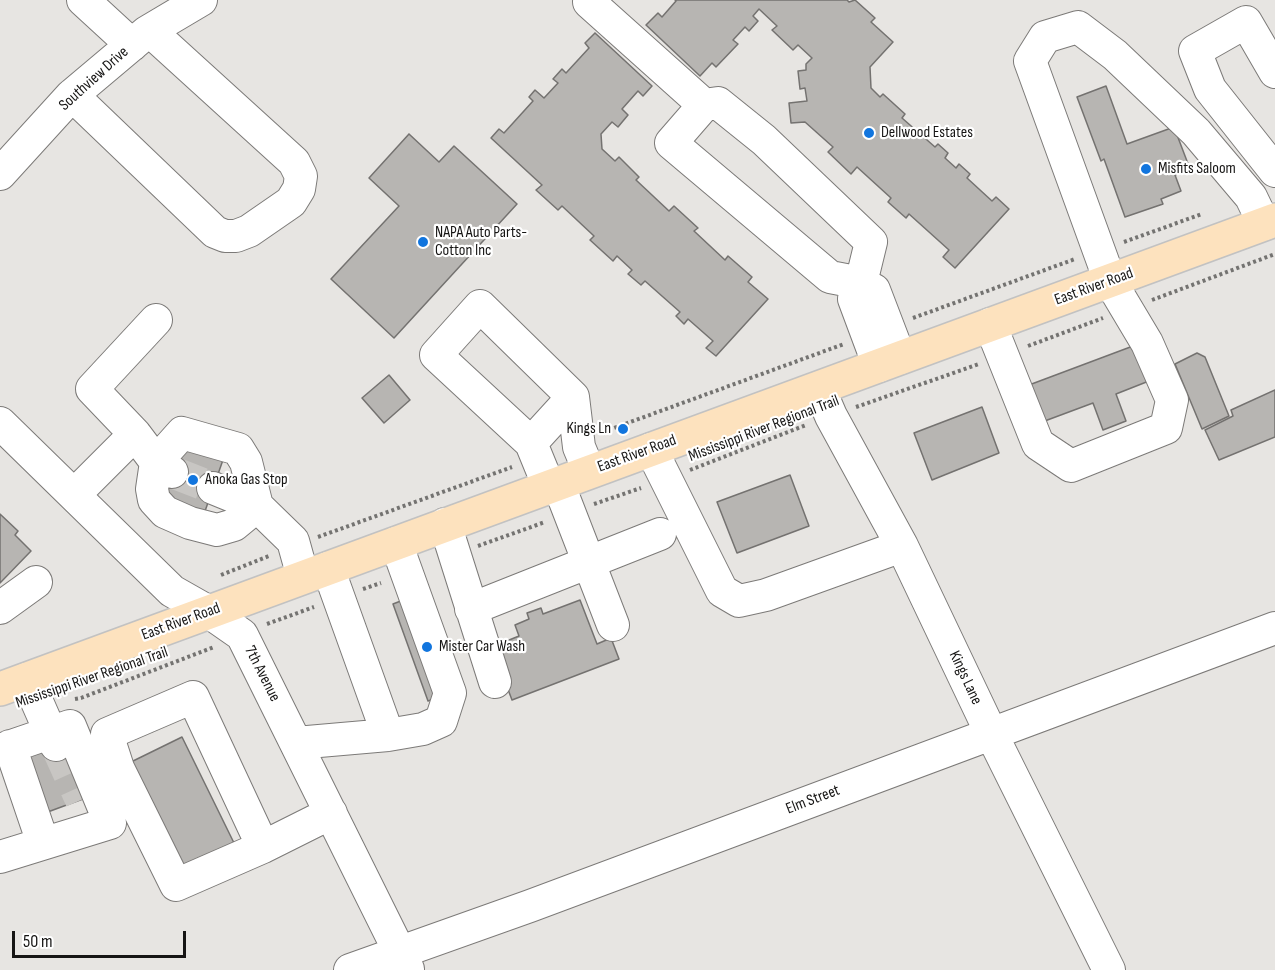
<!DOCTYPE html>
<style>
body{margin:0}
#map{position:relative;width:1275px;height:970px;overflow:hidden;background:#e7e5e2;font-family:"Sofia Sans Condensed",sans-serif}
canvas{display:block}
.scale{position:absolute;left:12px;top:931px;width:174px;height:27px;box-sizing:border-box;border:3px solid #161514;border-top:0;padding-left:8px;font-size:18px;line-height:21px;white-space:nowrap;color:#161514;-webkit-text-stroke:4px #fff;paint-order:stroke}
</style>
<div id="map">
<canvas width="1275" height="970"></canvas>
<div class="scale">50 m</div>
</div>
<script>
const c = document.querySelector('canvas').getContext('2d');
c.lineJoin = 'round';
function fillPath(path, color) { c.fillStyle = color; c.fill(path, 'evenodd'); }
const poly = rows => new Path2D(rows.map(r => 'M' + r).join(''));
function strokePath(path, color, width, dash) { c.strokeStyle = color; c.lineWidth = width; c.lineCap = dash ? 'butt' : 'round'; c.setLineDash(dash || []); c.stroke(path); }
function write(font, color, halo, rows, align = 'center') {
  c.font = font + ' "Sofia Sans Condensed",sans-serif'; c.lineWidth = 4.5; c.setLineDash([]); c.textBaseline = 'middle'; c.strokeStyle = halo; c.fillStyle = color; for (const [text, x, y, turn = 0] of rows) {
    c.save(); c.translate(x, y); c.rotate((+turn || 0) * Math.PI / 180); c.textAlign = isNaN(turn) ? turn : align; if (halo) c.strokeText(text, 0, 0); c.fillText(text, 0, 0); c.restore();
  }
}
const building = poly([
 [675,0,847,0,849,2,855,0,875,18,871,22,893,42,870,67,871,88,880,97,883,94,905,114,902,118,935,147,938,144,948,153,945,158,956,168,959,164,970,174,967,178,992,201,996,197,1009,209,955,268,943,257,949,250,909,214,906,218,888,202,891,198,857,167,851,174,828,152,833,147,805,122,791,123,789,103,807,101,805,88,800,89,798,71,806,70,806,64,812,58,798,45,793,50,772,30,777,26,759,9,753,16,758,21,749,31,745,27,733,40,738,44,716,67,712,63,700,76,646,25,658,13,662,17,676,1,675,0],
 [595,33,652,86,643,96,638,91,622,109,628,115,618,127,612,122,601,134,602,149,615,161,619,157,639,177,636,180,669,211,674,206,698,228,694,231,725,260,728,256,752,277,748,282,768,299,716,356,706,348,713,341,688,319,684,324,676,316,680,312,645,281,641,285,628,274,632,270,617,256,613,261,590,240,594,236,562,206,558,210,536,190,542,185,491,138,499,129,504,133,533,101,529,97,535,90,544,98,558,83,553,79,562,69,566,73,589,48,585,43,595,33],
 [1106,86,1127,144,1174,127,1190,169,1175,175,1181,191,1161,199,1163,204,1125,217,1104,159,1101,161,1077,97,1106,86],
 [409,134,439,162,454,146,517,204,394,338,331,279,399,206,369,178,409,134],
 [1141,343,1154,379,1116,394,1126,421,1103,430,1093,403,1034,425,1021,388,1141,343],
 [1197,353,1205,357,1229,416,1202,429,1175,364,1197,353],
 [389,375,410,400,384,423,362,398,389,375],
 [1275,390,1275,437,1219,460,1205,430,1233,416,1231,410,1275,390],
 [982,407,999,453,932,480,914,433,982,407],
 [183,442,224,457,204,514,162,500,183,442],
 [790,475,809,526,737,553,717,502,790,475],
 [0,514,18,531,15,535,31,551,0,583,0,514],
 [416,595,460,690,428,701,393,604,416,595],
 [580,600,597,644,611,638,619,659,512,700,492,647,519,636,515,625,529,619,527,613,541,608,543,614,580,600],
 [182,737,235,845,176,874,131,762,182,737],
 [70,739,91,796,45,813,24,757,70,739]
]);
fillPath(building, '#b7b5b2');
strokePath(building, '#747270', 1.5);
strokePath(poly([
 [172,472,213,488],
 [56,745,81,800]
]), '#c8c6c3', 32, [32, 16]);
const minor = poly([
 [83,0,132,45],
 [591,0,589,2,704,105,671,143,830,277,861,283,871,242,764,140,718,103,704,105],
 [1275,72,1246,22,1195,51,1210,89,1275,171],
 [72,95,215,232,225,236,236,236,249,231,291,202,299,189,301,176,294,162,150,31],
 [0,174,71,96,147,32,201,0],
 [156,320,92,389,135,434,156,462,172,472],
 [990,324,1038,444,1071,466,1166,428,1172,400,1147,343,1110,281,1030,61,1045,37,1078,27,1115,55,1196,132,1251,197,1264,224],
 [879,366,854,299,861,283,874,290,900,358],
 [819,388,831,416,902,546,991,733,1109,970],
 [0,423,172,591,209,612,242,635,408,969],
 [531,443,573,397],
 [651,449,722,591,739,601,766,595,902,546],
 [558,483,613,625],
 [549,487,531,443,436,355,480,306,573,397,579,447,589,471],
 [213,488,257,506],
 [74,495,135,434],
 [257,506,246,462,238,449,182,433,156,462,152,489,154,500,165,512,190,523,217,530,234,525,257,506,293,541,303,577],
 [445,524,495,682],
 [328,568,388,735],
 [0,608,36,582],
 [471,609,660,534],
 [27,679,56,745],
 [296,743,388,735,423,729,441,721,450,693,396,543],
 [10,746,43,843],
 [0,750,70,726,110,823,0,857],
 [263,847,176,885,118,768,107,734,193,697,263,847,331,813],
 [350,970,530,906,1275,628]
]);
const major = poly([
 [0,689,1275,220]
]);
strokePath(minor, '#7c7a78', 34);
strokePath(major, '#c2c2c2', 36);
strokePath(poly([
 [1124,242,1202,214],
 [1152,300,1275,254],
 [913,318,1075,259],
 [1028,346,1103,318],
 [856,407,979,364],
 [603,432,844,344],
 [690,470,806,425],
 [594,504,641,488],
 [318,537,512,467],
 [478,546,545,522],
 [221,575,269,556],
 [363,589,381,583],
 [267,624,314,607],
 [75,699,81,698,214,647]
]), '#747371', 4, [3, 3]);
strokePath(minor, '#fff', 32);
strokePath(major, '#fde2be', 33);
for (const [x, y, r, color] of [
 [869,133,6,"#1175de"],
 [1146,169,6,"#1175de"],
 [423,242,6,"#1175de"],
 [623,429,6,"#1175de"],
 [193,480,6,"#1175de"],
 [427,647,6,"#1175de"]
]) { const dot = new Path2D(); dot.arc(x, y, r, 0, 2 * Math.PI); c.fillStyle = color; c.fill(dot); strokePath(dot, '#fff', 2); }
write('16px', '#161514', '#fff', [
 ["Southview Drive",94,79,-42],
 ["East River Road",1094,287,-20],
 ["Mississippi River Regional Trail",764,429,-21],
 ["East River Road",637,454,-20],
 ["East River Road",181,622,-20],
 ["7th Avenue",262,674,63],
 ["Mississippi River Regional Trail",92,678,-19],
 ["Kings Lane",965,678,65],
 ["Elm Street",813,800,-21]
]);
write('16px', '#161514', '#fff', [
 ["Dellwood Estates",881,133],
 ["Misfits Saloom",1158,169],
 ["NAPA Auto Parts-",435,233],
 ["Cotton Inc",435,251],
 ["Kings Ln",611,429,"right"],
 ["Anoka Gas Stop",205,480],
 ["Mister Car Wash",439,647]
], 'left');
</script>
